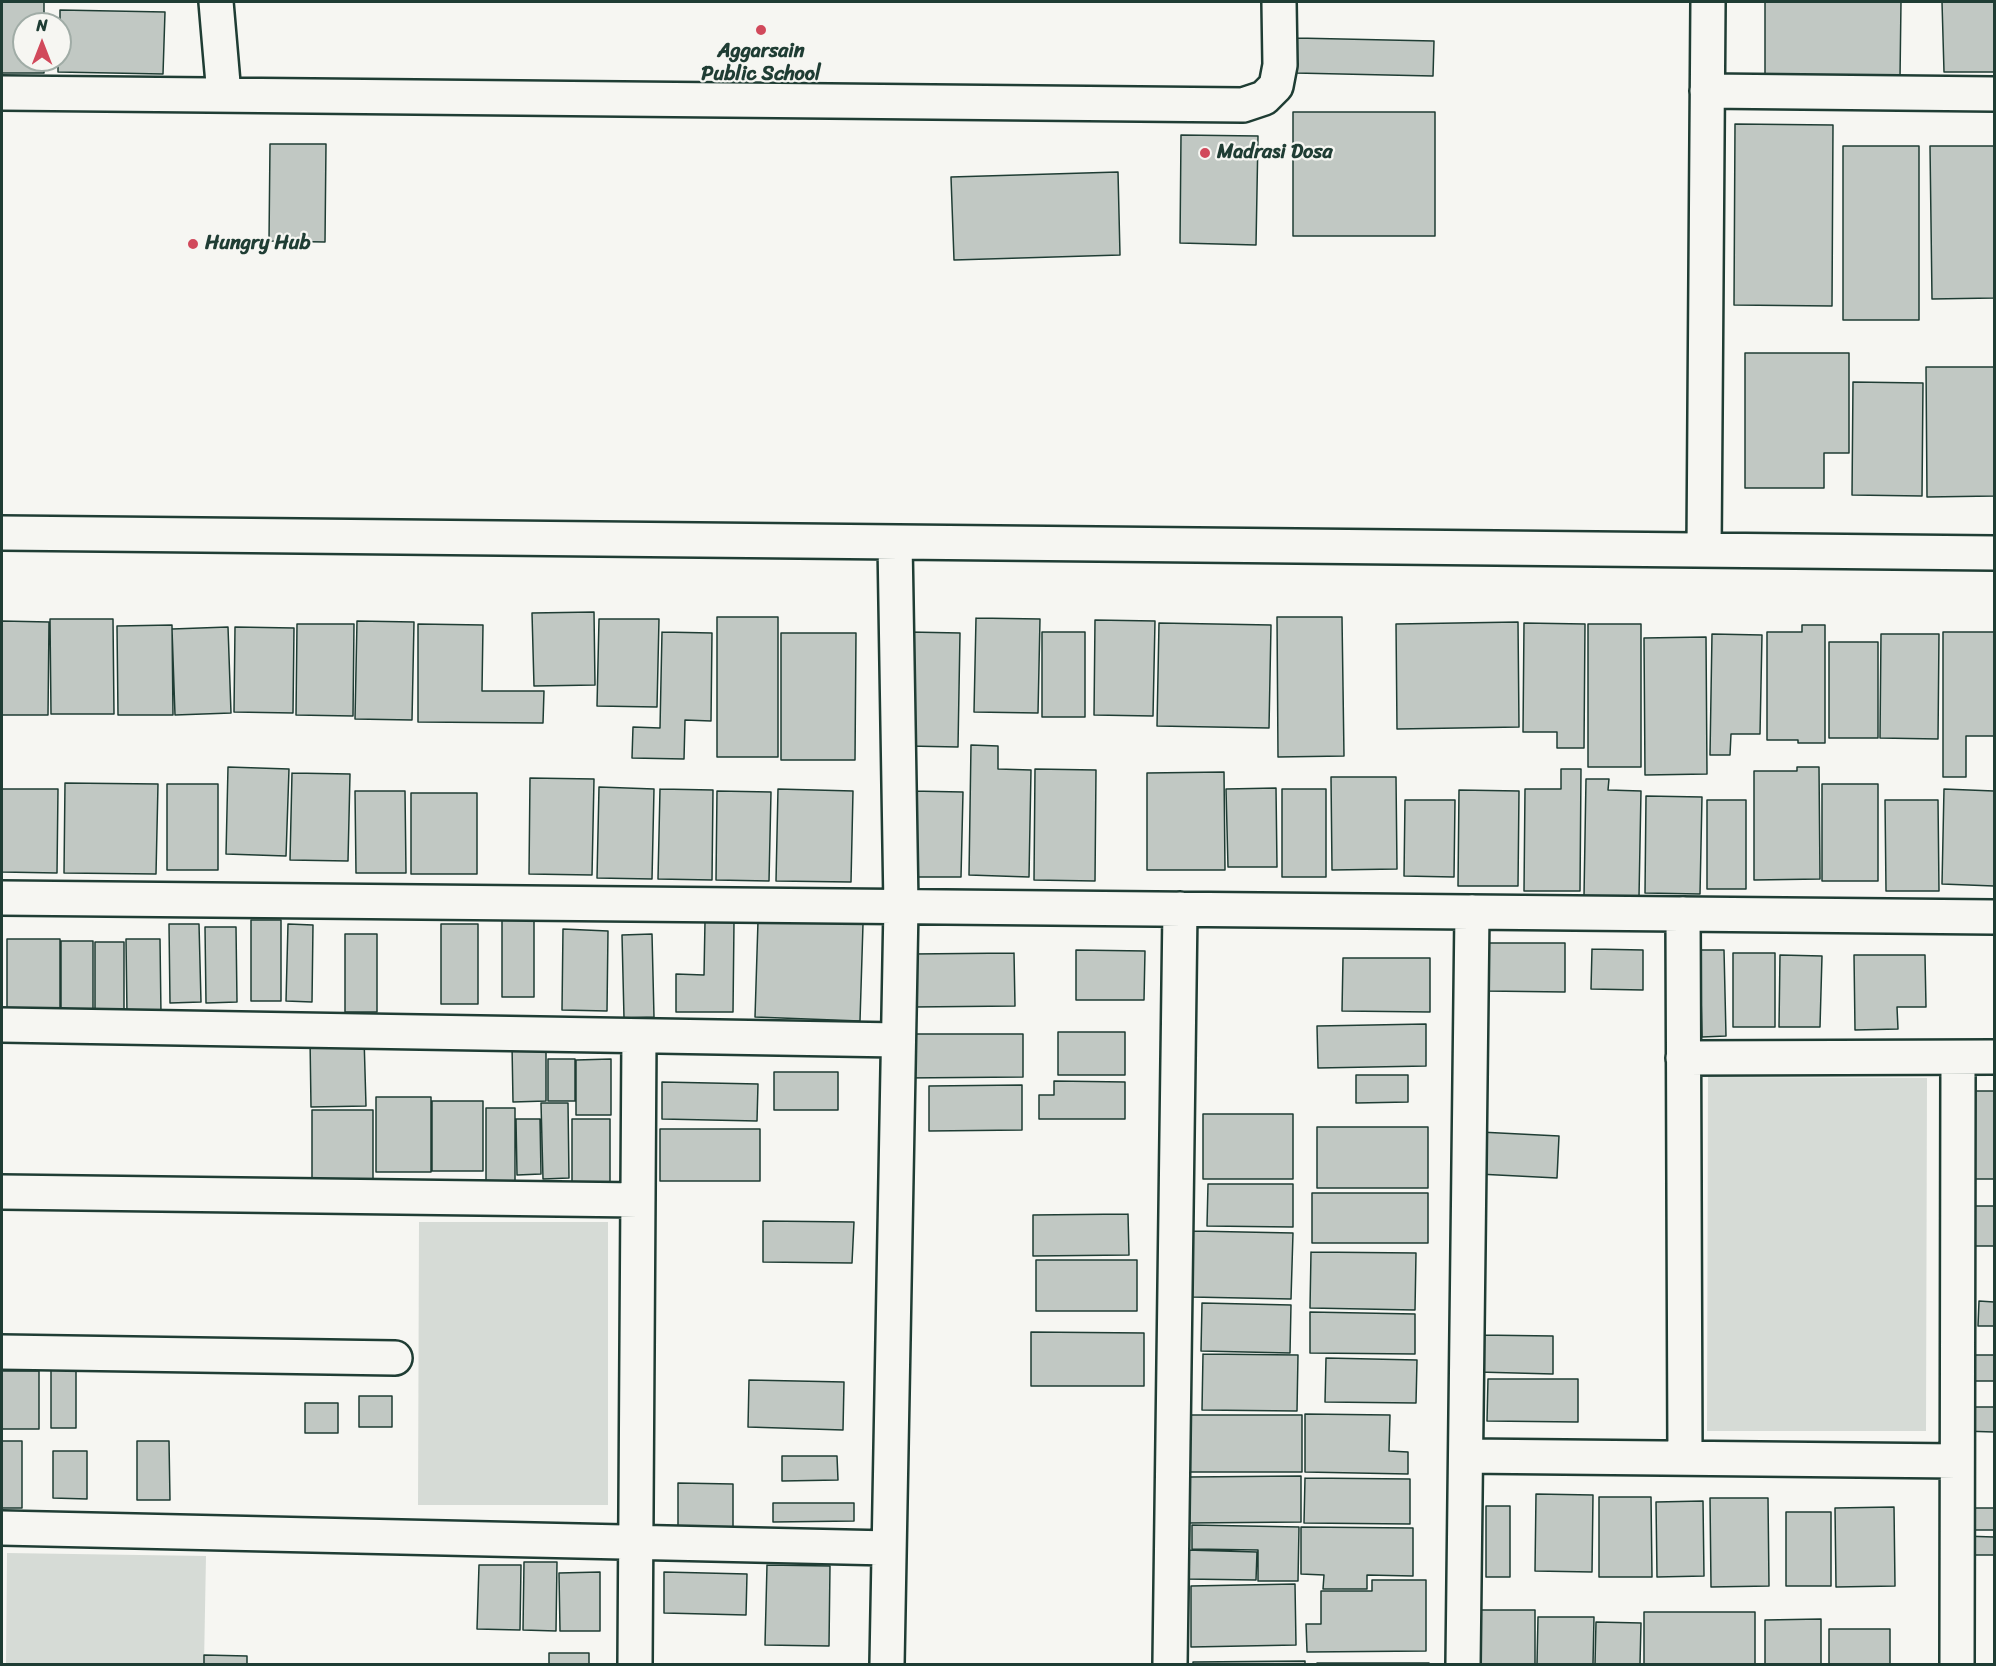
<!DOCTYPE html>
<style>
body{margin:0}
#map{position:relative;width:1996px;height:1666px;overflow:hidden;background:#f6f6f2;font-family:Sriracha,sans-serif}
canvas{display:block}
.frame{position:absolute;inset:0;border:3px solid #1f3d34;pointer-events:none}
.north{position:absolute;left:12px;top:12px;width:60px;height:60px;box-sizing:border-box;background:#f6f6f2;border:2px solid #a0aca6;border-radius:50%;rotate:0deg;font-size:16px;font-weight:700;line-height:24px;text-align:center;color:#1f3d34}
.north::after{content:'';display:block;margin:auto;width:21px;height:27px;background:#d1495b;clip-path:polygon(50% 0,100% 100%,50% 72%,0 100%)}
</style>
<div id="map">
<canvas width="1996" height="1666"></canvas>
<div class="frame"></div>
<div class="north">N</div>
</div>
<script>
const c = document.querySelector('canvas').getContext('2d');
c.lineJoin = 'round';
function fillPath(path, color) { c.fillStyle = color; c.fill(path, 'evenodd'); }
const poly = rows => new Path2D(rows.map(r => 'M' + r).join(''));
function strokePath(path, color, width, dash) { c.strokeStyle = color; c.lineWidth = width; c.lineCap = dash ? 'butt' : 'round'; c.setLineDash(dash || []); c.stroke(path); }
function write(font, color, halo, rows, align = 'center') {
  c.font = font + ' Sriracha,sans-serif'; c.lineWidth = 4.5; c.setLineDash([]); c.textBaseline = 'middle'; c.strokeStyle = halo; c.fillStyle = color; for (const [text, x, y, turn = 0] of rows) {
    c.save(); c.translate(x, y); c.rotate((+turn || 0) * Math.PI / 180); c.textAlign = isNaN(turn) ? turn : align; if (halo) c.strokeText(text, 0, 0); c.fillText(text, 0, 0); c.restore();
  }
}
fillPath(poly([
 [1708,1077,1927,1078,1926,1431,1707,1431],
 [419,1222,608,1222,608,1505,418,1505],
 [7,1553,206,1556,204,1664,6,1664]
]), '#d6dbd6');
const building = poly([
 [2,2,44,2,44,24,24,24,24,60,44,60,44,73,2,73,2,2],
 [1765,2,1901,2,1900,78,1765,77,1765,2],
 [1942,2,1994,2,1994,72,1944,72,1942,2],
 [60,10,165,12,163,74,58,72,58,60,60,60,60,10],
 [1296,38,1434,41,1433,76,1295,73,1296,38],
 [1293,112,1435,112,1435,236,1293,236,1293,112],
 [1735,124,1833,125,1832,306,1734,305,1735,124],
 [1181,135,1258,136,1256,245,1180,243,1181,135],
 [270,144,326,144,325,242,269,241,270,144],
 [1843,146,1919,146,1919,320,1843,320,1843,146],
 [1930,146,1994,146,1994,298,1932,299,1930,146],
 [1118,172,1120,255,954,260,951,177,1118,172],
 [1745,353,1849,353,1849,453,1824,453,1824,488,1745,488,1745,353],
 [1926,367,1994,367,1994,496,1927,497,1926,367],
 [1853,382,1923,383,1922,496,1852,495,1853,382],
 [594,612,595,685,534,686,532,613,594,612],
 [717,617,778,617,778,757,717,757,717,617],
 [1277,617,1342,617,1344,756,1278,757,1277,617],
 [976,618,1040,619,1038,713,974,712,976,618],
 [50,619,113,619,114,714,51,714,50,619],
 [599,619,659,619,657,707,597,706,599,619],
 [1095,620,1155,621,1153,716,1094,715,1095,620],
 [2,621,49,622,48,715,2,715,2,621],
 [357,621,414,622,412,720,355,719,357,621],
 [1518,622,1519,727,1397,729,1396,624,1518,622],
 [1159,623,1271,625,1269,728,1157,726,1159,623],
 [1524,623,1585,624,1584,748,1557,748,1557,732,1523,732,1524,623],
 [297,624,354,624,353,716,296,715,297,624],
 [418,624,483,625,482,691,544,691,543,723,418,722,418,624],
 [1588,624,1641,624,1641,767,1588,767,1588,624],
 [172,625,173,715,118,715,117,626,172,625],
 [1802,625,1825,625,1825,743,1798,743,1798,740,1767,740,1767,632,1802,632,1802,625],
 [228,627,231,713,175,715,172,629,228,627],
 [235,627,294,628,293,713,234,712,235,627],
 [662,632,712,633,711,721,685,720,684,759,632,758,633,727,660,728,662,632],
 [909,632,960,633,958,747,908,746,909,632],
 [1042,632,1085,632,1085,717,1042,717,1042,632],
 [1943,632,1994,632,1994,736,1966,736,1966,777,1943,777,1943,632],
 [781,633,856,633,855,760,781,760,781,633],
 [1712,634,1762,635,1760,734,1731,734,1730,755,1710,755,1712,634],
 [1881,634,1939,634,1938,739,1880,738,1881,634],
 [1706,637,1707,774,1645,775,1644,638,1706,637],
 [1829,642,1878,642,1878,738,1829,738,1829,642],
 [971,745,998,746,998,769,1031,770,1029,877,969,875,971,745],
 [228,767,289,769,286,856,226,854,228,767],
 [1797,767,1819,767,1820,879,1754,880,1754,771,1797,771,1797,767],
 [1035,769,1096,770,1095,881,1034,880,1035,769],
 [1561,769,1581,769,1580,891,1524,891,1525,789,1561,789,1561,769],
 [1224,772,1225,870,1147,870,1147,773,1224,772],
 [292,773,350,774,348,861,290,860,292,773],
 [1331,777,1396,777,1397,869,1332,870,1331,777],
 [530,778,594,779,592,875,529,874,530,778],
 [1586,779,1609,779,1608,790,1641,791,1639,897,1584,896,1586,779],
 [65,783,158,784,156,874,64,873,65,783],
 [167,784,218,784,218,870,167,870,167,784],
 [1822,784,1878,784,1878,881,1822,881,1822,784],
 [599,787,654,789,652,879,597,878,599,787],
 [1276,788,1277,867,1228,867,1226,789,1276,788],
 [2,789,58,789,57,873,2,872,2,789],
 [660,789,713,790,712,880,658,879,660,789],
 [778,789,853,791,851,882,776,881,778,789],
 [1282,789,1326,789,1326,877,1282,877,1282,789],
 [1944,789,1994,791,1994,886,1942,884,1944,789],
 [1459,790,1519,791,1518,886,1458,886,1459,790],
 [355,791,405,791,406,873,356,873,355,791],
 [717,791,771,792,769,881,716,880,717,791],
 [910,791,963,792,961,877,908,877,910,791],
 [411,793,477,793,477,874,411,874,411,793],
 [1646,796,1702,797,1700,894,1645,893,1646,796],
 [1405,800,1455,800,1454,877,1404,876,1405,800],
 [1707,800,1746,800,1746,889,1707,889,1707,800],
 [1885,800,1938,800,1939,891,1886,891,1885,800],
 [502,919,534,919,534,997,502,997,502,919],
 [251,920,281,920,281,1001,251,1001,251,920],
 [705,921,734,922,733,1012,676,1012,676,974,704,975,705,921],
 [758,921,863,924,860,1021,755,1017,758,921],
 [169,924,199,924,201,1002,170,1003,169,924],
 [288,924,313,925,312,1002,286,1001,288,924],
 [441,924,478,924,478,1004,441,1004,441,924],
 [205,927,236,927,237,1002,206,1003,205,927],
 [563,929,608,931,607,1011,562,1010,563,929],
 [345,934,377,934,377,1012,345,1012,345,934],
 [652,934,654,1017,624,1018,622,935,652,934],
 [7,939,60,939,60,1011,7,1011,7,939],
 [126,939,160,939,161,1015,127,1015,126,939],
 [61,941,93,941,93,1010,61,1010,61,941],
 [95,942,124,942,124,1012,95,1012,95,942],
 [1485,943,1565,943,1565,992,1485,991,1485,943],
 [1592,949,1643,950,1643,990,1591,989,1592,949],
 [1076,950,1145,951,1144,1000,1076,1000,1076,950],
 [1700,950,1724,950,1726,1036,1702,1037,1700,950],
 [1014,953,1015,1006,913,1007,912,954,1014,953],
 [1733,953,1775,953,1775,1027,1733,1027,1733,953],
 [1780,955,1822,956,1820,1027,1779,1027,1780,955],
 [1854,955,1925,955,1926,1007,1897,1007,1898,1029,1855,1030,1854,955],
 [1343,958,1430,958,1430,1012,1342,1011,1343,958],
 [1426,1024,1426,1066,1318,1068,1317,1026,1426,1024],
 [1058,1032,1125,1032,1125,1075,1058,1075,1058,1032],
 [903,1034,1023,1034,1023,1077,903,1078,903,1034],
 [364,1037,366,1106,311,1107,310,1038,364,1037],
 [512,1045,546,1045,546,1101,513,1102,512,1045],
 [548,1059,575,1059,575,1101,548,1101,548,1059],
 [611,1059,611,1115,576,1115,576,1060,611,1059],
 [774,1072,838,1072,838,1110,774,1110,774,1072],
 [1356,1075,1408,1075,1408,1102,1356,1103,1356,1075],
 [1054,1081,1125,1082,1125,1119,1039,1119,1039,1095,1054,1095,1054,1081],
 [662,1082,758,1084,757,1121,662,1119,662,1082],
 [1022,1085,1022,1130,929,1131,929,1086,1022,1085],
 [1965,1091,1994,1091,1994,1179,1964,1179,1965,1091],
 [376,1097,431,1097,431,1172,376,1172,376,1097],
 [432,1101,483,1101,483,1171,432,1171,432,1101],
 [541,1103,568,1103,569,1178,543,1179,541,1103],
 [486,1108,515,1108,515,1183,486,1183,486,1108],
 [312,1110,373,1110,373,1180,312,1181,312,1110],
 [1203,1114,1293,1114,1293,1179,1203,1179,1203,1114],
 [516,1119,540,1119,541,1174,517,1175,516,1119],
 [572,1119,610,1119,610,1185,572,1185,572,1119],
 [1317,1127,1428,1127,1428,1188,1317,1188,1317,1127],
 [660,1129,760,1129,760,1181,660,1181,660,1129],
 [1480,1132,1559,1136,1557,1178,1478,1174,1480,1132],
 [1208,1184,1293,1184,1293,1227,1207,1226,1208,1184],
 [1312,1193,1428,1193,1428,1243,1312,1243,1312,1193],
 [1971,1206,1994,1206,1994,1246,1971,1246,1971,1206],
 [1128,1214,1129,1255,1033,1256,1033,1215,1128,1214],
 [763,1221,854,1222,852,1263,763,1262,763,1221],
 [1193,1231,1293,1233,1291,1299,1191,1297,1193,1231],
 [1311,1252,1416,1253,1415,1310,1310,1308,1311,1252],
 [1036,1260,1137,1260,1137,1311,1036,1311,1036,1260],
 [1979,1301,1994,1302,1994,1326,1978,1326,1979,1301],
 [1202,1303,1291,1305,1290,1353,1201,1351,1202,1303],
 [1310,1312,1415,1314,1415,1354,1310,1353,1310,1312],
 [1031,1332,1144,1333,1144,1386,1031,1386,1031,1332],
 [1479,1335,1553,1336,1553,1374,1478,1372,1479,1335],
 [1203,1354,1298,1355,1297,1411,1202,1410,1203,1354],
 [1966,1355,1994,1355,1994,1381,1966,1381,1966,1355],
 [1326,1358,1417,1360,1416,1403,1325,1402,1326,1358],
 [51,1366,76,1366,76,1428,51,1428,51,1366],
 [2,1371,39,1371,39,1429,2,1429,2,1371],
 [1488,1379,1578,1379,1578,1422,1487,1421,1488,1379],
 [749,1380,844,1382,843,1430,748,1427,749,1380],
 [359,1396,392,1396,392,1427,359,1427,359,1396],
 [305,1403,338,1403,338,1433,305,1433,305,1403],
 [1962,1407,1994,1407,1994,1432,1962,1431,1962,1407],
 [1305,1414,1390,1415,1389,1451,1408,1452,1408,1474,1305,1472,1305,1414],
 [1190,1415,1302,1415,1302,1472,1190,1472,1190,1415],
 [2,1441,22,1441,22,1508,2,1508,2,1441],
 [137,1441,169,1441,170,1500,137,1500,137,1441],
 [53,1451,87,1451,87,1499,53,1498,53,1451],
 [782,1456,837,1456,838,1480,782,1481,782,1456],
 [1301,1476,1301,1522,1189,1523,1189,1477,1301,1476],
 [1305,1478,1410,1479,1410,1524,1304,1523,1305,1478],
 [678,1483,733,1484,733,1527,678,1527,678,1483],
 [1536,1494,1593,1495,1592,1572,1535,1571,1536,1494],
 [1599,1497,1651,1497,1652,1577,1599,1577,1599,1497],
 [1710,1498,1768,1498,1769,1586,1711,1587,1710,1498],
 [1703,1501,1704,1576,1657,1577,1656,1502,1703,1501],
 [773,1503,854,1503,854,1521,773,1522,773,1503],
 [1486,1506,1510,1506,1510,1577,1486,1577,1486,1506],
 [1894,1507,1895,1586,1836,1587,1835,1508,1894,1507],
 [1962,1508,1994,1508,1994,1530,1962,1530,1962,1508],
 [1786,1512,1831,1512,1831,1586,1786,1586,1786,1512],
 [1192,1525,1299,1527,1298,1581,1258,1581,1258,1550,1192,1549,1192,1525],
 [1301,1527,1413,1528,1413,1576,1367,1575,1367,1589,1323,1589,1324,1575,1301,1574,1301,1527],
 [1963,1536,1994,1537,1994,1555,1963,1555,1963,1536],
 [1186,1550,1257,1552,1256,1580,1185,1579,1186,1550],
 [524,1562,557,1562,556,1631,523,1630,524,1562],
 [479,1565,521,1565,520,1630,477,1629,479,1565],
 [767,1565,830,1566,829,1646,765,1645,767,1565],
 [600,1572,600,1631,560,1631,559,1573,600,1572],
 [664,1572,747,1574,746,1615,664,1613,664,1572],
 [1372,1580,1426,1580,1426,1651,1307,1652,1306,1624,1321,1624,1321,1591,1372,1591,1372,1580],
 [1295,1584,1296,1645,1191,1647,1191,1586,1295,1584],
 [1477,1610,1535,1610,1535,1664,1477,1664,1477,1610],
 [1644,1612,1755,1612,1755,1664,1644,1664,1644,1612],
 [1538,1617,1594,1617,1593,1664,1537,1664,1538,1617],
 [1821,1619,1821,1664,1765,1664,1765,1620,1821,1619],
 [1596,1622,1641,1623,1640,1664,1595,1664,1596,1622],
 [1829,1629,1890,1629,1890,1664,1829,1664,1829,1629],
 [549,1653,589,1653,589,1664,549,1664,549,1653],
 [204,1655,247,1656,247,1664,204,1664,204,1655],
 [1305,1661,1305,1664,1193,1664,1193,1662,1305,1661],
 [1317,1663,1429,1663,1429,1664,1317,1664,1317,1663]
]);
fillPath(building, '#c1c8c3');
strokePath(building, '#1f3d34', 1.5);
const street = poly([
 [216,2,224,95],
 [1707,91,1994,94],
 [2,93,1243,105,1264,98,1276,86,1280,65,1279,2],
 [2,533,1994,553],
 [1704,550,1708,2],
 [2,898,1994,917],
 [1683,914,1685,1458],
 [2,1025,898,1040],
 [1683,1058,1994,1057],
 [2,1192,638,1200],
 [2,1352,395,1358],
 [1466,1456,1957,1461],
 [2,1528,889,1548],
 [635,1664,639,1036],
 [887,1664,901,906,895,542],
 [1170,1664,1180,909],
 [1463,1664,1472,912],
 [1957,1664,1958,1058]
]);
strokePath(street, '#1f3d34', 38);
strokePath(street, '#f6f6f2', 33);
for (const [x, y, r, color] of [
 [761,30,6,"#d1495b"],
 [1205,153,6,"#d1495b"],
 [193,244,6,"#d1495b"]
]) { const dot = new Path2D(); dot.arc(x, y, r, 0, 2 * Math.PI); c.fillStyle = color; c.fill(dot); strokePath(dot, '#f6f6f2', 2); }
write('bold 20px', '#1f3d34', '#f6f6f2', [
 ["Aggarsain",761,52,"center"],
 ["Public School",761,75,"center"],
 ["Madrasi Dosa",1217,153],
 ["Hungry Hub",205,244]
], 'left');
</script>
